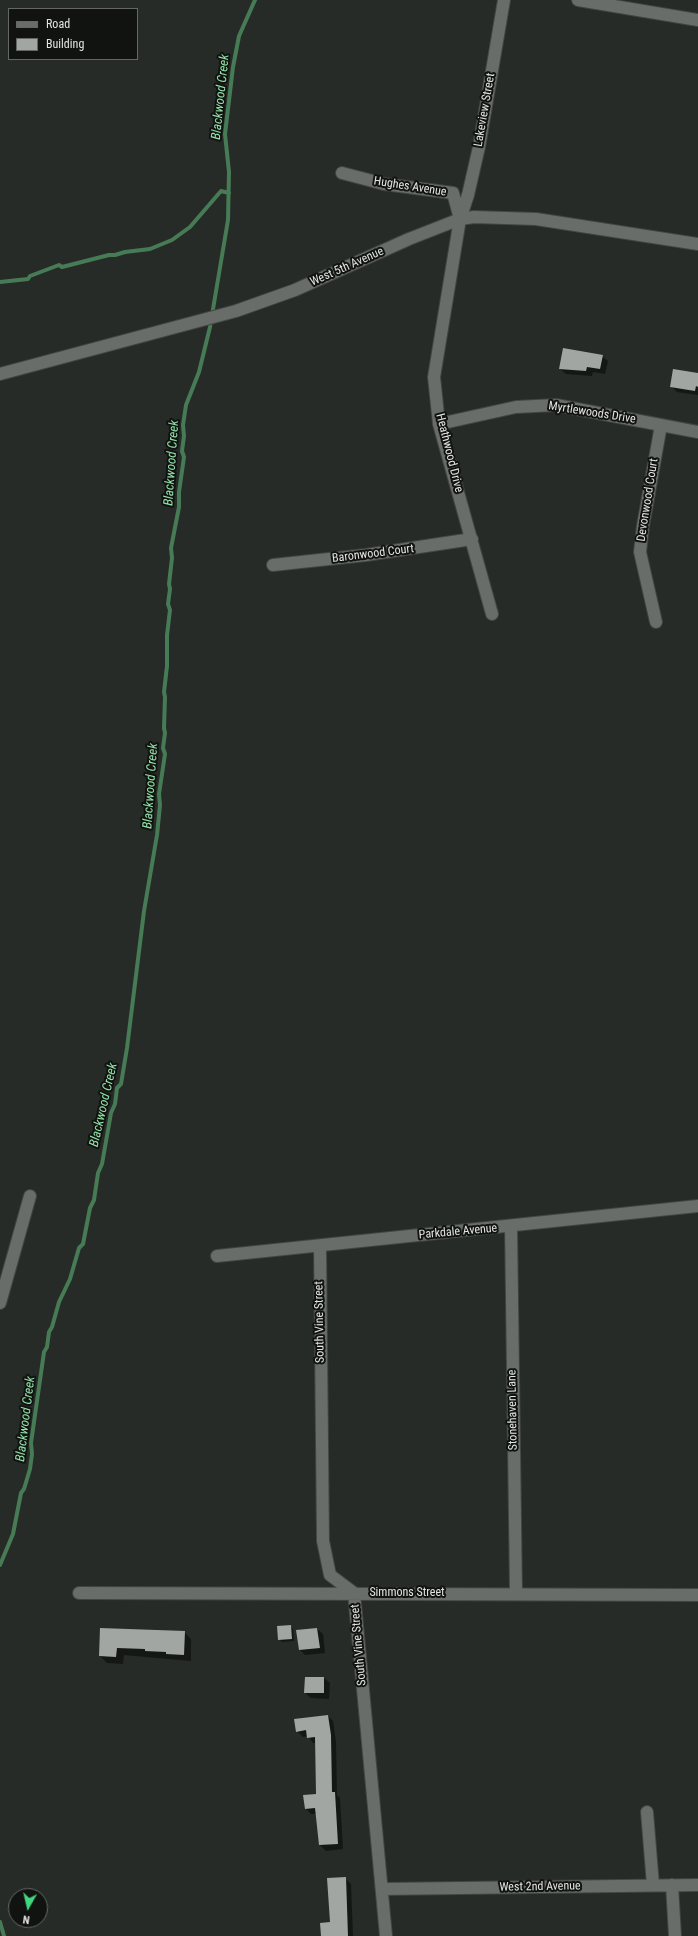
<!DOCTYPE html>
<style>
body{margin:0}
#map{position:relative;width:698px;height:1936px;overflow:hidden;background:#262b27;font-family:"Roboto Condensed",sans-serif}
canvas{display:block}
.legend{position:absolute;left:8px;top:8px;width:130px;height:52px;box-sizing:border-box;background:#111311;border:1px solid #656765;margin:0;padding:5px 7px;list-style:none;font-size:12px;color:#e2e5e2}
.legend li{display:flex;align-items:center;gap:8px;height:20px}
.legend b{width:20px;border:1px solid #656765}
.north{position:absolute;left:8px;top:1888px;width:40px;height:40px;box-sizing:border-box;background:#111311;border:1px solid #656765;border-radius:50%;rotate:188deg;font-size:11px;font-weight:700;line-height:16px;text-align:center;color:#e2e5e2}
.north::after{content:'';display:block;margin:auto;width:14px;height:18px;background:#41d77c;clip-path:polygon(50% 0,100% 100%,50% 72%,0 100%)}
</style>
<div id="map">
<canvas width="698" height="1936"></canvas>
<ul class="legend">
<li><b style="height:5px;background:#686d69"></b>Road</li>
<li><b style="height:11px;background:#a1a6a2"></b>Building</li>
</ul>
<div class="north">N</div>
</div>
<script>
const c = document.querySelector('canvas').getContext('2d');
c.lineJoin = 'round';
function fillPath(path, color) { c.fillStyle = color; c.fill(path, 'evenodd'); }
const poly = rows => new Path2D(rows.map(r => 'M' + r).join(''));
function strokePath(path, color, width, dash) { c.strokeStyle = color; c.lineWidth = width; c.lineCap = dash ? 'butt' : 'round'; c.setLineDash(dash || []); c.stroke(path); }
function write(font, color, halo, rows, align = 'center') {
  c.font = font + ' "Roboto Condensed",sans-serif'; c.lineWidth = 4; c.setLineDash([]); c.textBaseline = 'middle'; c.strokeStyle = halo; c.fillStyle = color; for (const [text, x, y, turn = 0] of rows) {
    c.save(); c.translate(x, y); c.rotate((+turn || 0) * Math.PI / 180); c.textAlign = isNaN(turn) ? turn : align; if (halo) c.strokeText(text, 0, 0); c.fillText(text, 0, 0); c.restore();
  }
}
fillPath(poly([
 [602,356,608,361,605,374,593,372,592,376,566,374,560,369],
 [698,374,698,395,677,392,671,386],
 [290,1626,293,1629,294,1641,282,1642,279,1639],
 [101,1629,184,1632,191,1639,191,1661,124,1655,123,1664,107,1663,100,1656],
 [317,1629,323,1634,325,1653,305,1655,300,1650,297,1631],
 [306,1678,324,1678,330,1683,329,1699,311,1698,305,1693],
 [328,1716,333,1721,336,1742,337,1795,340,1798,343,1849,326,1851,320,1845,317,1814,311,1814,306,1809,317,1795,316,1743,313,1743,308,1736,303,1737,297,1731],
 [345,1878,351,1884,353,1936,322,1936,331,1923]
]), '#0007');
strokePath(poly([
 [0,282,28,279,30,276,59,265,62,267,109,255,115,255,125,252,150,249,172,240,190,227,221,191,229,193],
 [0,1565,13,1534,21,1493,24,1489,30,1469,32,1454,31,1443,44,1352,47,1347,49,1332,52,1327,59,1302,70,1279,79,1248,83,1244,90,1208,94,1200,98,1173,102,1164,111,1113,115,1104,117,1088,121,1084,127,1048,144,911,157,835,160,805,159,794,165,754,163,748,165,733,164,728,165,697,164,692,167,666,167,635,170,610,168,604,170,589,169,584,172,558,171,548,179,507,179,492,184,457,182,451,184,436,183,425,186,405,199,372,210,327,228,220,229,172,225,134,233,67,239,36,255,0],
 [0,1922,4,1936]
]), '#477b56', 4);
fillPath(poly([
 [563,348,603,355,600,369,587,367,586,371,559,369],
 [673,369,698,373,698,387,696,386,695,391,670,387],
 [291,1625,292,1639,278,1640,277,1626],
 [100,1628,185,1631,184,1655,166,1654,166,1652,145,1651,145,1649,117,1648,116,1657,99,1656],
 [317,1628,320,1648,299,1650,296,1630],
 [305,1677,324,1677,324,1693,304,1693],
 [328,1715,331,1735,332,1792,335,1792,338,1844,319,1845,315,1808,305,1809,303,1795,316,1794,315,1737,307,1738,306,1730,296,1732,294,1719],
 [346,1877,348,1936,321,1936,320,1923,330,1922,327,1878]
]), '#a1a6a2');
const minor = poly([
 [578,0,698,20],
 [342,173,384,184,453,193,460,219],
 [0,374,236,311,295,290,409,239,460,219,474,217,536,219,698,244],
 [439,424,516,407,556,405,698,432],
 [273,565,366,555,472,539],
 [492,614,439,424,434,377,460,219,468,195,479,147,504,0],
 [656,622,640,552,643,526,661,425],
 [511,1226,516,1593],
 [320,1246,323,1541,330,1575,354,1593,386,1936],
 [217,1256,698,1206],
 [0,1303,30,1196],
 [79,1593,698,1595],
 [647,1812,653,1885],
 [672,1885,675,1936],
 [382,1889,698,1885]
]);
strokePath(minor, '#424542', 14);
strokePath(minor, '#686d69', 12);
write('12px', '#e2e5e2', '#111311', [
 ["Lakeview Street",485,110,-80],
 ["Hughes Avenue",410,187,9],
 ["West 5th Avenue",347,267,-24],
 ["Myrtlewoods Drive",592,413,9],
 ["Heathwood Drive",449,453,76],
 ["Devonwood Court",648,500,-81],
 ["Baronwood Court",373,554,-7],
 ["Parkdale Avenue",458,1232,-5],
 ["South Vine Street",320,1322,-91],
 ["Stonehaven Lane",513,1410,-91],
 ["Simmons Street",407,1593],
 ["South Vine Street",359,1645,-95],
 ["West 2nd Avenue",540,1887,-1]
]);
write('italic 13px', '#93e2a9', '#111311', [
 ["Blackwood Creek",221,97,-84],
 ["Blackwood Creek",172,463,-86],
 ["Blackwood Creek",151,786,-86],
 ["Blackwood Creek",104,1105,-77],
 ["Blackwood Creek",26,1419,-83]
]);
</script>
